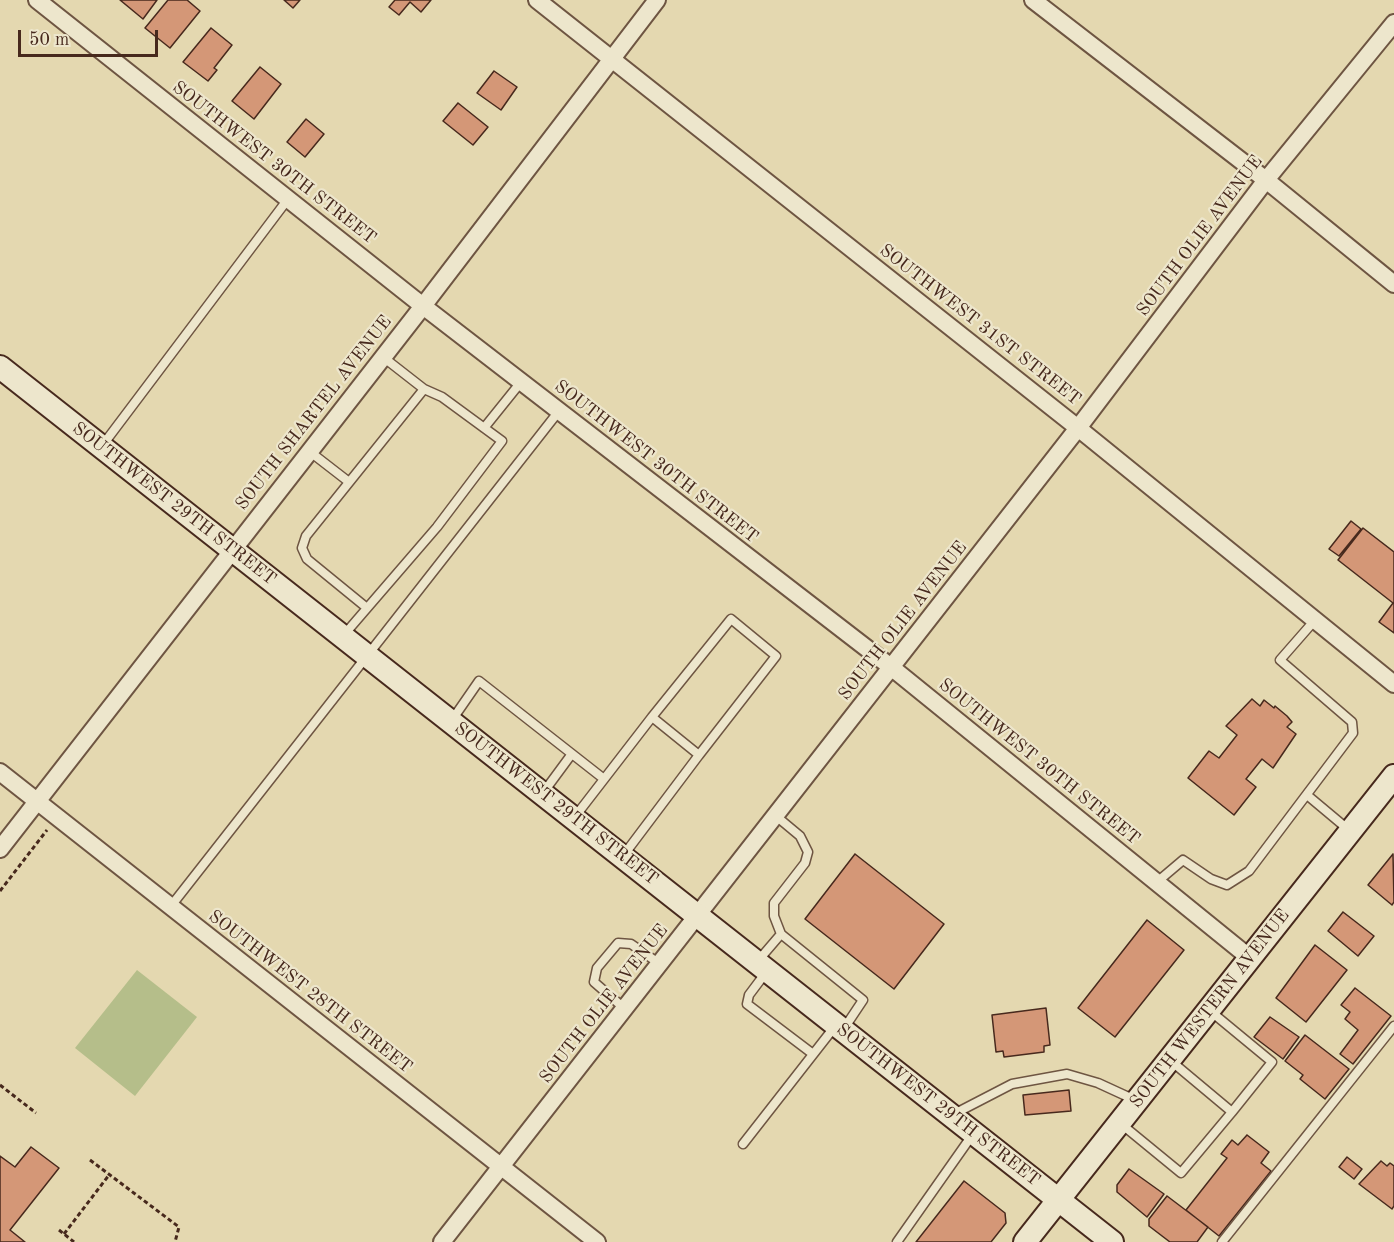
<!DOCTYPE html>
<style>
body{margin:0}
#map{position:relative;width:1394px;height:1242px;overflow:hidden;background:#e4d8b0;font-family:"Old Standard TT",serif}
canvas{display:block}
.scale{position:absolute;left:18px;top:30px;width:140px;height:27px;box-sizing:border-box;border:3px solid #47291d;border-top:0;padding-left:8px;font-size:18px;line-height:21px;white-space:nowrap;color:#47291d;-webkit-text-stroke:4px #ede6cc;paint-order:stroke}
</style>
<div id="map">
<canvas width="1394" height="1242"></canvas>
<div class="scale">50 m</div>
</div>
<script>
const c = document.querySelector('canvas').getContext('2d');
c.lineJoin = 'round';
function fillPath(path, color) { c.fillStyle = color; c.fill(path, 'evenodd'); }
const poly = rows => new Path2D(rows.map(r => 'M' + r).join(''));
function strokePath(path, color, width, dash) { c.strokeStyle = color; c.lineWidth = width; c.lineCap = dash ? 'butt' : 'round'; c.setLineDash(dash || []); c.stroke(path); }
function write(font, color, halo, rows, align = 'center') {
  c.font = font + ' "Old Standard TT",serif'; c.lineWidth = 4.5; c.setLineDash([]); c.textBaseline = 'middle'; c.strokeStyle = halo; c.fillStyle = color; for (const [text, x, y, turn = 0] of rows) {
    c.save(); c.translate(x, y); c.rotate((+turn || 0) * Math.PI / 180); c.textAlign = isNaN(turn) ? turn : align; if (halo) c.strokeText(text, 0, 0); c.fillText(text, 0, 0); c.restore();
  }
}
fillPath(poly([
 [137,970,197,1017,135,1096,75,1048]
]), '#b5be8a');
const building = poly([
 [120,0,157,0,143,19,120,0],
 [168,0,187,0,200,11,170,48,145,28,168,0],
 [284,0,300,0,293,8,284,0],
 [395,0,431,0,421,12,410,2,399,15,389,7,395,0],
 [211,28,232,45,214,68,217,70,208,81,183,62,211,28],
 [260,67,281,84,254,119,232,101,260,67],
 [494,71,517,87,501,110,477,93,494,71],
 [458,103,488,127,473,145,443,121,458,103],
 [306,119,324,134,305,157,287,142,306,119],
 [1351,521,1361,529,1339,556,1329,549,1351,521],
 [1363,528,1394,552,1394,633,1379,622,1393,603,1338,560,1363,528],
 [1252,699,1260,706,1264,700,1274,708,1275,706,1287,716,1292,722,1287,727,1296,734,1273,768,1262,759,1246,779,1256,787,1234,815,1188,778,1209,751,1219,758,1237,735,1226,726,1252,699],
 [855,854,944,924,894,989,805,919,855,854],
 [1393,854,1394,902,1392,905,1368,885,1393,854],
 [1343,912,1374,936,1358,956,1328,931,1343,912],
 [1147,920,1184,950,1115,1037,1078,1008,1147,920],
 [1315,945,1347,970,1306,1022,1276,998,1315,945],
 [1355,988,1391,1016,1353,1064,1340,1054,1358,1030,1345,1019,1350,1012,1341,1005,1355,988],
 [1046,1008,1050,1045,1044,1046,1044,1052,1004,1057,1003,1051,996,1052,992,1015,1046,1008],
 [1270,1017,1299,1037,1283,1059,1254,1037,1270,1017],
 [1305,1035,1349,1069,1325,1099,1300,1079,1303,1075,1285,1061,1305,1035],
 [1069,1090,1071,1111,1025,1115,1023,1095,1069,1090],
 [1247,1135,1269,1152,1261,1163,1271,1171,1219,1236,1186,1210,1227,1158,1221,1154,1232,1140,1238,1145,1247,1135],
 [31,1147,59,1168,10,1230,25,1242,0,1242,0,1156,15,1167,31,1147],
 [1347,1157,1362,1169,1354,1179,1339,1167,1347,1157],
 [1381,1161,1387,1166,1390,1163,1394,1166,1394,1206,1392,1209,1359,1184,1381,1161],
 [1129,1169,1164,1194,1147,1217,1117,1192,1117,1185,1129,1169],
 [964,1181,1005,1213,1006,1223,991,1242,916,1242,964,1181],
 [1167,1196,1208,1227,1197,1242,1170,1242,1149,1226,1149,1219,1167,1196]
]);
fillPath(building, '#d49777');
strokePath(building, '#47291d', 1.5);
const lane = poly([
 [484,428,521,382],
 [102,446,288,199],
 [309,451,349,482],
 [367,608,307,559,302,548,306,536,424,389],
 [343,636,437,527,502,441,442,397,424,389,383,357],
 [652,717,731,619,776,656,699,755],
 [452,720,479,681,604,779],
 [543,793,571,755],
 [1307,795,1350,831],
 [574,818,652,717,699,755,623,856],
 [1157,882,1183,860,1211,879,1227,885,1249,871,1353,733,1352,722,1280,660,1315,620],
 [171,906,559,411],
 [781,934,863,1000,843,1030],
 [757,962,781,934,774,916,774,903,805,863,808,852,800,836,776,816],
 [767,971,749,995,747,1004,813,1054],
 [625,1009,594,982,597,968,618,943,631,944,660,964],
 [1209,1010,1272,1062,1232,1112],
 [954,1114,1012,1084,1067,1074,1098,1083,1135,1100],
 [1120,1123,1181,1173,1232,1112,1171,1061],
 [743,1144,836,1025],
 [897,1242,973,1134],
 [1222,1242,1394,1026]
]);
const street = poly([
 [37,0,423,306,891,667,1250,958],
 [537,0,1078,428,1394,684],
 [1033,0,1266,180,1394,284],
 [0,772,597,1242],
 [0,849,423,306,657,0],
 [442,1242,1078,428,1266,180,1394,23]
]);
const secondary = poly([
 [0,367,1112,1242],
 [1025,1242,1394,776]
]);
strokePath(lane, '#6e5542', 11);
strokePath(street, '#6e5542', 20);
strokePath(secondary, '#47291d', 26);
strokePath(poly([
 [0,891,47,830],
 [0,1085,36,1113],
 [90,1160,179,1227,175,1242],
 [59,1230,74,1242],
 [64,1234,109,1175]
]), '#47291d', 3, [4.5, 3]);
strokePath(lane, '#ede6cc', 8);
strokePath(street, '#ede6cc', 16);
strokePath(secondary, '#ede6cc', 22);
write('18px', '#47291d', '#ede6cc', [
 ["SOUTHWEST 30TH STREET",274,163,38],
 ["SOUTH OLIE AVENUE",1200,236,-53],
 ["SOUTHWEST 31ST STREET",980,325,38],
 ["SOUTH SHARTEL AVENUE",314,413,-52],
 ["SOUTHWEST 30TH STREET",656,462,38],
 ["SOUTHWEST 29TH STREET",174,504,38],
 ["SOUTH OLIE AVENUE",903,621,-52],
 ["SOUTHWEST 30TH STREET",1039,762,39],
 ["SOUTHWEST 29TH STREET",556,804,38],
 ["SOUTHWEST 28TH STREET",310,992,38],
 ["SOUTH OLIE AVENUE",604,1004,-52],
 ["SOUTH WESTERN AVENUE",1210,1009,-52],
 ["SOUTHWEST 29TH STREET",938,1105,38]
]);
</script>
